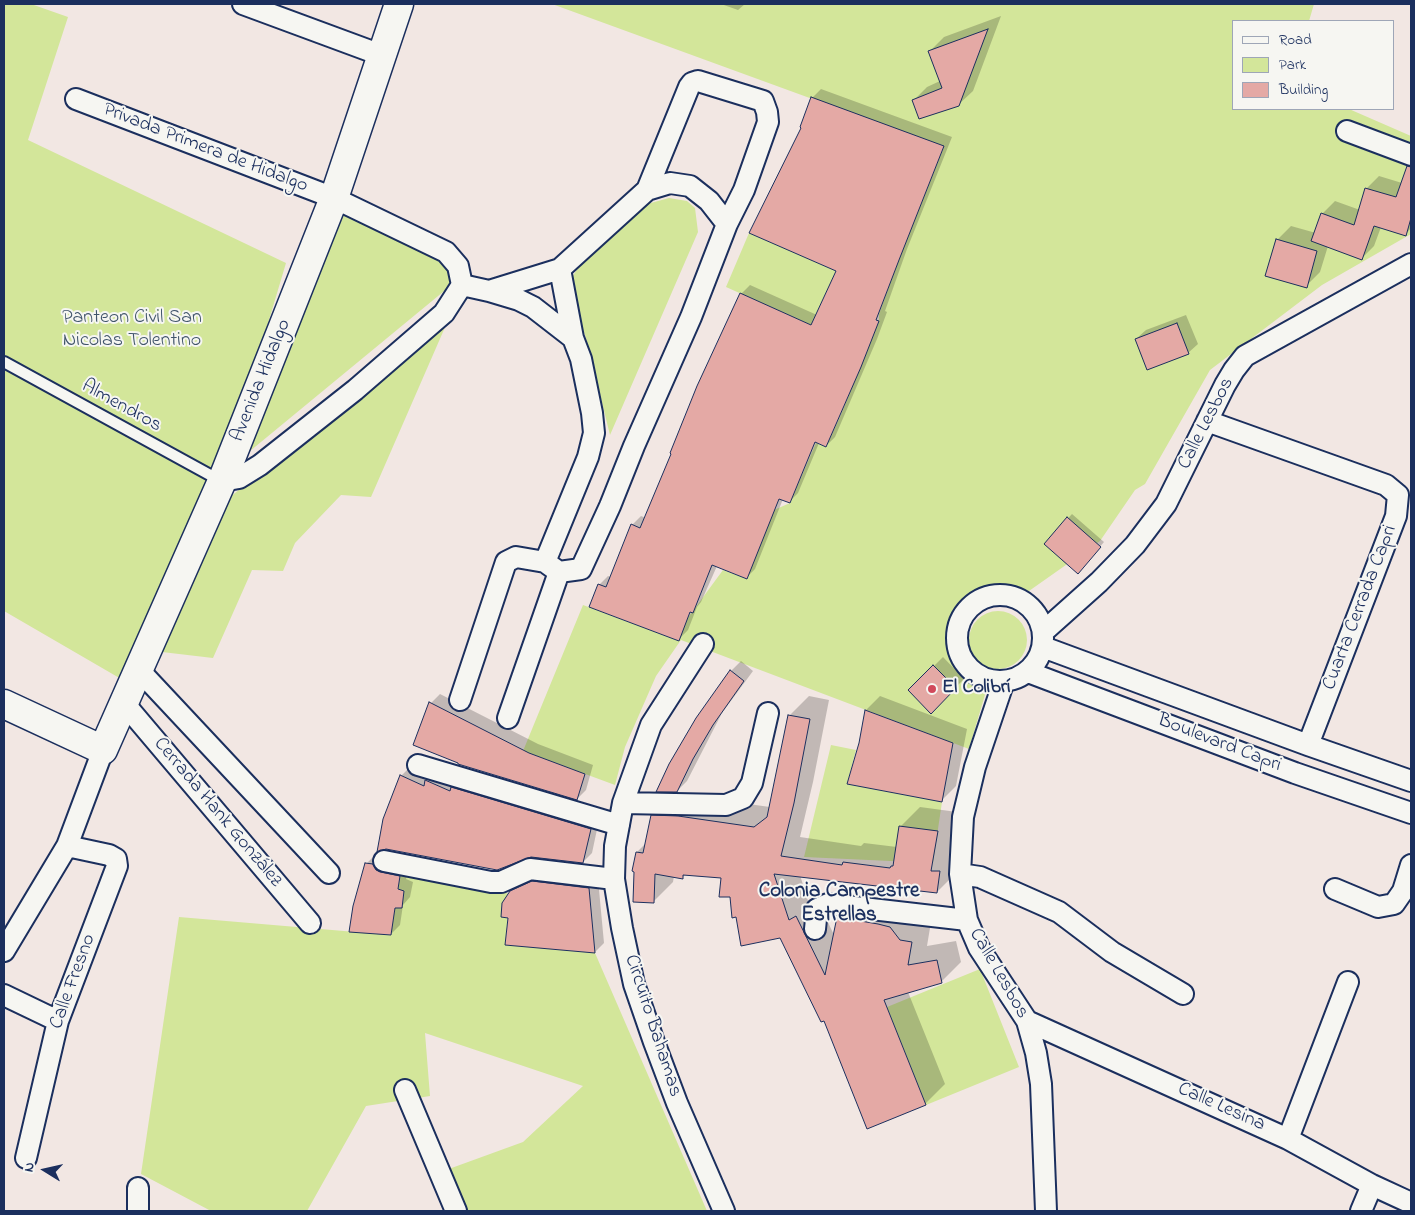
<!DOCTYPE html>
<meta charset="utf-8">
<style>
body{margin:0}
#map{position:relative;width:1415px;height:1215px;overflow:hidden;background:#f2e7e3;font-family:"Indie Flower",sans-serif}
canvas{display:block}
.frame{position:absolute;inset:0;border:5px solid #1b2f5e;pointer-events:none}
.legend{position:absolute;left:1232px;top:20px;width:162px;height:90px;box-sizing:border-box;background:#f6f6f2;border:1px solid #9ea6b7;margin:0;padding:6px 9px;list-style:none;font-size:15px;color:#1b2f5e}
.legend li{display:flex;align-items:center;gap:10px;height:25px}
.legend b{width:25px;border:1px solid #9ea6b7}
.north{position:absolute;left:20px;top:1145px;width:50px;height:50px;-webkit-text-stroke:4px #f6f6f2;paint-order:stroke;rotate:280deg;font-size:14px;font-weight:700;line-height:20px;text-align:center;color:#1b2f5e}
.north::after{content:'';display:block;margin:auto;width:18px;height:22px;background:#1b2f5e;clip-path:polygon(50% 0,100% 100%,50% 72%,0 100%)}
</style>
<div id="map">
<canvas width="1415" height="1215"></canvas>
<div class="frame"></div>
<ul class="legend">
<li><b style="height:6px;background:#f6f6f2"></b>Road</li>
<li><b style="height:14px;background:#d3e69a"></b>Park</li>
<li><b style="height:14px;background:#e4a9a5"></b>Building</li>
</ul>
<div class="north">N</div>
</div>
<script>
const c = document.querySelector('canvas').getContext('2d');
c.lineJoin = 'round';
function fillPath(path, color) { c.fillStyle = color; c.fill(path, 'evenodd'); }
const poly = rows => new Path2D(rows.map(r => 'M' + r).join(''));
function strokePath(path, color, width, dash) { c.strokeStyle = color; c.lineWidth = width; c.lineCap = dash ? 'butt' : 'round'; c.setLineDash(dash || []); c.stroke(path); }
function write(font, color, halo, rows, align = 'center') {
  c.font = font + ' "Indie Flower",sans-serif'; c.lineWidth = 4; c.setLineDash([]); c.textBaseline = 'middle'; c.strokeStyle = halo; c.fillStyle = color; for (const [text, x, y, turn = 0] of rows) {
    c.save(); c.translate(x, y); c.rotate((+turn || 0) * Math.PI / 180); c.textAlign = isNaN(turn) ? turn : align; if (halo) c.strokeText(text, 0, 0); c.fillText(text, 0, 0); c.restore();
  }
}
fillPath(poly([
 [4,4,31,4,68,17,28,140,286,263,221,481,128,683,4,611],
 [552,4,1314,4,1309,21,1234,21,1234,109,1349,109,1411,136,1411,234,1322,285,1210,370,1145,484,1135,490,1100,541,1019,598,1004,594,990,595,977,601,966,611,959,624,957,638,959,652,966,665,976,675,989,681,969,749,681,640,656,676,625,747,615,785,523,751,583,605,679,641,680,640,678,639,687,619,723,570,747,579,774,510,790,503,816,443,826,447,840,417,868,349,879,321,879,314,901,254,944,147],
 [669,198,687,201,695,208,698,232,610,435,586,338,579,319,567,300,572,277,580,265,601,239,640,206],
 [332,209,430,255,445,266,453,277,449,287,244,456],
 [749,233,836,271,811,325,726,287],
 [446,325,371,497,341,495,295,543,283,571,252,570,213,658,162,652,225,501],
 '969 640a29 29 0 1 1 58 0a29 29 0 1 1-58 0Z',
 [831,745,856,750,847,784,942,802,933,863,804,857],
 [402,868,510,894,505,945,595,953,707,1211,465,1211,446,1170,523,1142,583,1086,425,1033,430,1096,366,1106,307,1211,211,1211,141,1174,179,917,391,935,395,908,402,907,404,892,398,889],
 [980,969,1019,1067,926,1105,887,1007]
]), '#d3e69a');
fillPath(poly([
 [721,4,745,4,738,10],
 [1001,16,973,91,958,105,913,101,927,87,940,81,930,51,944,37],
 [821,89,952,137,907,249,885,311,887,312,877,339,835,437,826,446,819,443,798,493,789,502,783,499,755,569,746,578,717,566,701,602,697,607,688,630,678,640,599,585,608,576,611,577,632,525,641,516,646,518,741,294,750,285,817,315,837,270,803,127,812,98],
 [1411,164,1411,228,1406,234,1381,227,1374,246,1362,258,1328,246,1320,272,1306,286,1277,240,1291,226,1316,233,1322,214,1335,201,1360,210,1366,189,1379,176,1402,183,1409,167],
 [1186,315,1198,344,1188,353,1136,339,1146,330],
 [1072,514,1104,542,1082,568,1045,543],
 [943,657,964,679,931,712,910,690],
 [741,661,753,671,722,713,687,781,677,791,731,671],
 [440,694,538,744,593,765,586,790,577,799,431,703],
 [809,696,829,700,813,782,800,837,861,846,864,843,897,847,900,827,920,807,957,812,950,851,959,852,957,872,937,892,800,875,808,901,816,897,834,935,838,918,858,898,931,922,927,946,956,941,961,962,941,982,908,992,945,1084,925,1104,825,1019,781,937,737,916,731,896,722,877,686,874,682,878,674,876,673,882,654,901,637,852,646,843,652,816,672,796,698,797,770,807,789,716],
 [880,696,967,729,956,786,942,800,860,743,866,710],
 [411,766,599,820,592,853,583,862,384,819,401,776],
 [376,854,382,855,409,867,406,879,413,882,410,897,403,905,400,925,391,934,366,864],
 [542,873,598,879,604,943,595,952,509,917,511,892,521,882]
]), '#0003');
const building = poly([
 [988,29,959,106,919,119,912,100,942,88,928,51,988,29],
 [811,97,944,146,899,260,876,320,879,321,861,367,826,447,815,442,790,503,779,499,747,579,712,565,693,613,690,612,679,641,589,607,598,584,606,587,631,524,640,528,671,454,670,453,697,386,740,293,811,325,836,271,749,233,801,128,800,127,811,97],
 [1407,166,1411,167,1411,218,1406,236,1374,226,1362,260,1311,241,1321,213,1354,225,1365,188,1396,197,1407,166],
 [1276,239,1317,251,1307,288,1265,276,1276,239],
 [1177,323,1189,354,1147,370,1135,339,1177,323],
 [1067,517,1101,547,1078,574,1044,544,1067,517],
 [933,665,956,688,931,714,908,690,933,665],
 [730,670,744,681,713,725,693,759,677,792,656,792,669,764,696,718,730,670],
 [429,702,529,753,585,774,577,800,458,764,458,763,413,745,429,702],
 [865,710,953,743,942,802,847,784,859,743,865,710],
 [788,715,810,719,794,803,781,856,842,865,843,862,890,868,891,866,893,866,899,826,938,831,931,871,940,871,937,893,774,874,789,920,796,916,825,975,837,917,878,924,890,927,900,940,912,942,908,965,937,960,942,983,884,1000,926,1105,867,1129,824,1021,821,1022,780,938,741,946,736,917,732,918,730,897,719,897,721,878,683,875,683,879,655,874,654,903,633,902,634,872,632,871,636,852,643,853,651,815,678,816,754,827,767,817,788,715],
 [400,775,424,786,425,780,450,791,451,787,591,829,583,863,531,857,497,870,386,849,377,852,383,819,400,775],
 [365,863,373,864,376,870,381,872,400,876,398,889,404,891,402,908,395,908,391,935,349,932,353,906,365,863],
 [532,881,589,888,595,953,505,945,508,918,501,917,502,903,510,891,532,881]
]);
fillPath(building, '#e4a9a5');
strokePath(building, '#1b2f5e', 1);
const lane = poly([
 [4,362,221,481]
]);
const street = poly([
 [243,4,381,55],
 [76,99,334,198,446,252,458,266,462,285,444,313,355,390,260,465,239,478,222,481],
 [1347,131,1411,155],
 [647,190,670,183,690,186,709,201,727,224],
 [560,269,573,338],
 [489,291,519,300,533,307,573,338,581,359,592,413,594,433,588,457,545,562],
 [1207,421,1386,485,1398,495,1396,516,1308,745],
 '957 638a43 43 0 1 1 86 0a43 43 0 1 1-86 0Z',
 [1043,632,1099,582,1135,545,1166,504,1225,385,1234,370,1245,356,1411,264],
 [703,644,651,725,623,803,615,846,614,879,622,928,634,984,654,1042,677,1103,724,1211],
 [1043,647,1308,745,1411,781],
 [138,669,329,873],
 [1028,672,1295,773,1411,813],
 [1004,681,975,767,963,817,960,874,967,920,979,948,1027,1021,1036,1053,1041,1084,1046,1211],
 [460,700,506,562,516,557,545,562,559,572,581,569,610,506,634,446,691,317,727,224,744,190,768,122,767,112,763,101,698,81,692,83,689,87,647,190,560,269,489,291,462,285],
 [123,702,310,923],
 [508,718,559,572],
 [418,765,619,825],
 [623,803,726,805,743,798,752,783,768,713],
 [384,861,491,882,501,882,530,869,614,879],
 [960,874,980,877,1059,912,1112,952,1183,994],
 [1335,889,1378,907,1394,904,1403,891,1411,865],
 [815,929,817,909,828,904,967,920],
 [4,951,67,846,103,750],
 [4,995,58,1021],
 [1027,1021,1288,1139,1372,1185,1411,1203],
 [405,1090,456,1211],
 [1288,1139,1348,982],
 [26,1158,58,1021,117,866,116,859,109,855,67,846],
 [138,1188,138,1211],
 [1361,1211,1372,1185]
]);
const secondary = poly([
 [4,704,103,750,222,481,334,198,399,4]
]);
strokePath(lane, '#1b2f5e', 14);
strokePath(street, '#1b2f5e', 24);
strokePath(secondary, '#1b2f5e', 31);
strokePath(lane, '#f6f6f2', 10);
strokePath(street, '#f6f6f2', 20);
strokePath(secondary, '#f6f6f2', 28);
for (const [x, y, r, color] of [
 [932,689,5,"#d1495b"]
]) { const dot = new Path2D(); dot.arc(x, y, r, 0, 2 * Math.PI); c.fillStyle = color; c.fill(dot); strokePath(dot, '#f6f6f2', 2); }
write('20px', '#1b2f5e', '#f6f6f2', [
 ["Privada Primera de Hidalgo",205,149,21],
 ["Avenida Hidalgo",262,381,-68],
 ["Almendros",121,407,29],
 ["Calle Lesbos",1207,424,-63],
 ["Cuarta Cerrada Capri",1361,608,-69],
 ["Boulevard Capri",1219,744,21],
 ["Cerrada Hank González",217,813,50],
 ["Calle Lesbos",998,974,60],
 ["Calle Fresno",74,982,-70],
 ["Circuito Bahamas",652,1026,72],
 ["Calle Lesina",1221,1108,24]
]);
write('20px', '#40546a', '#f6f6f2', [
 ["Panteon Civil San",132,319],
 ["Nicolas Tolentino",132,342]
]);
write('bold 20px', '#1b2f5e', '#f6f6f2', [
 ["El Colibrí",942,689]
], 'left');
write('bold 21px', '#1b2f5e', '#f6f6f2', [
 ["Colonia Campestre",839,893],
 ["Estrellas",839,917]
]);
</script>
